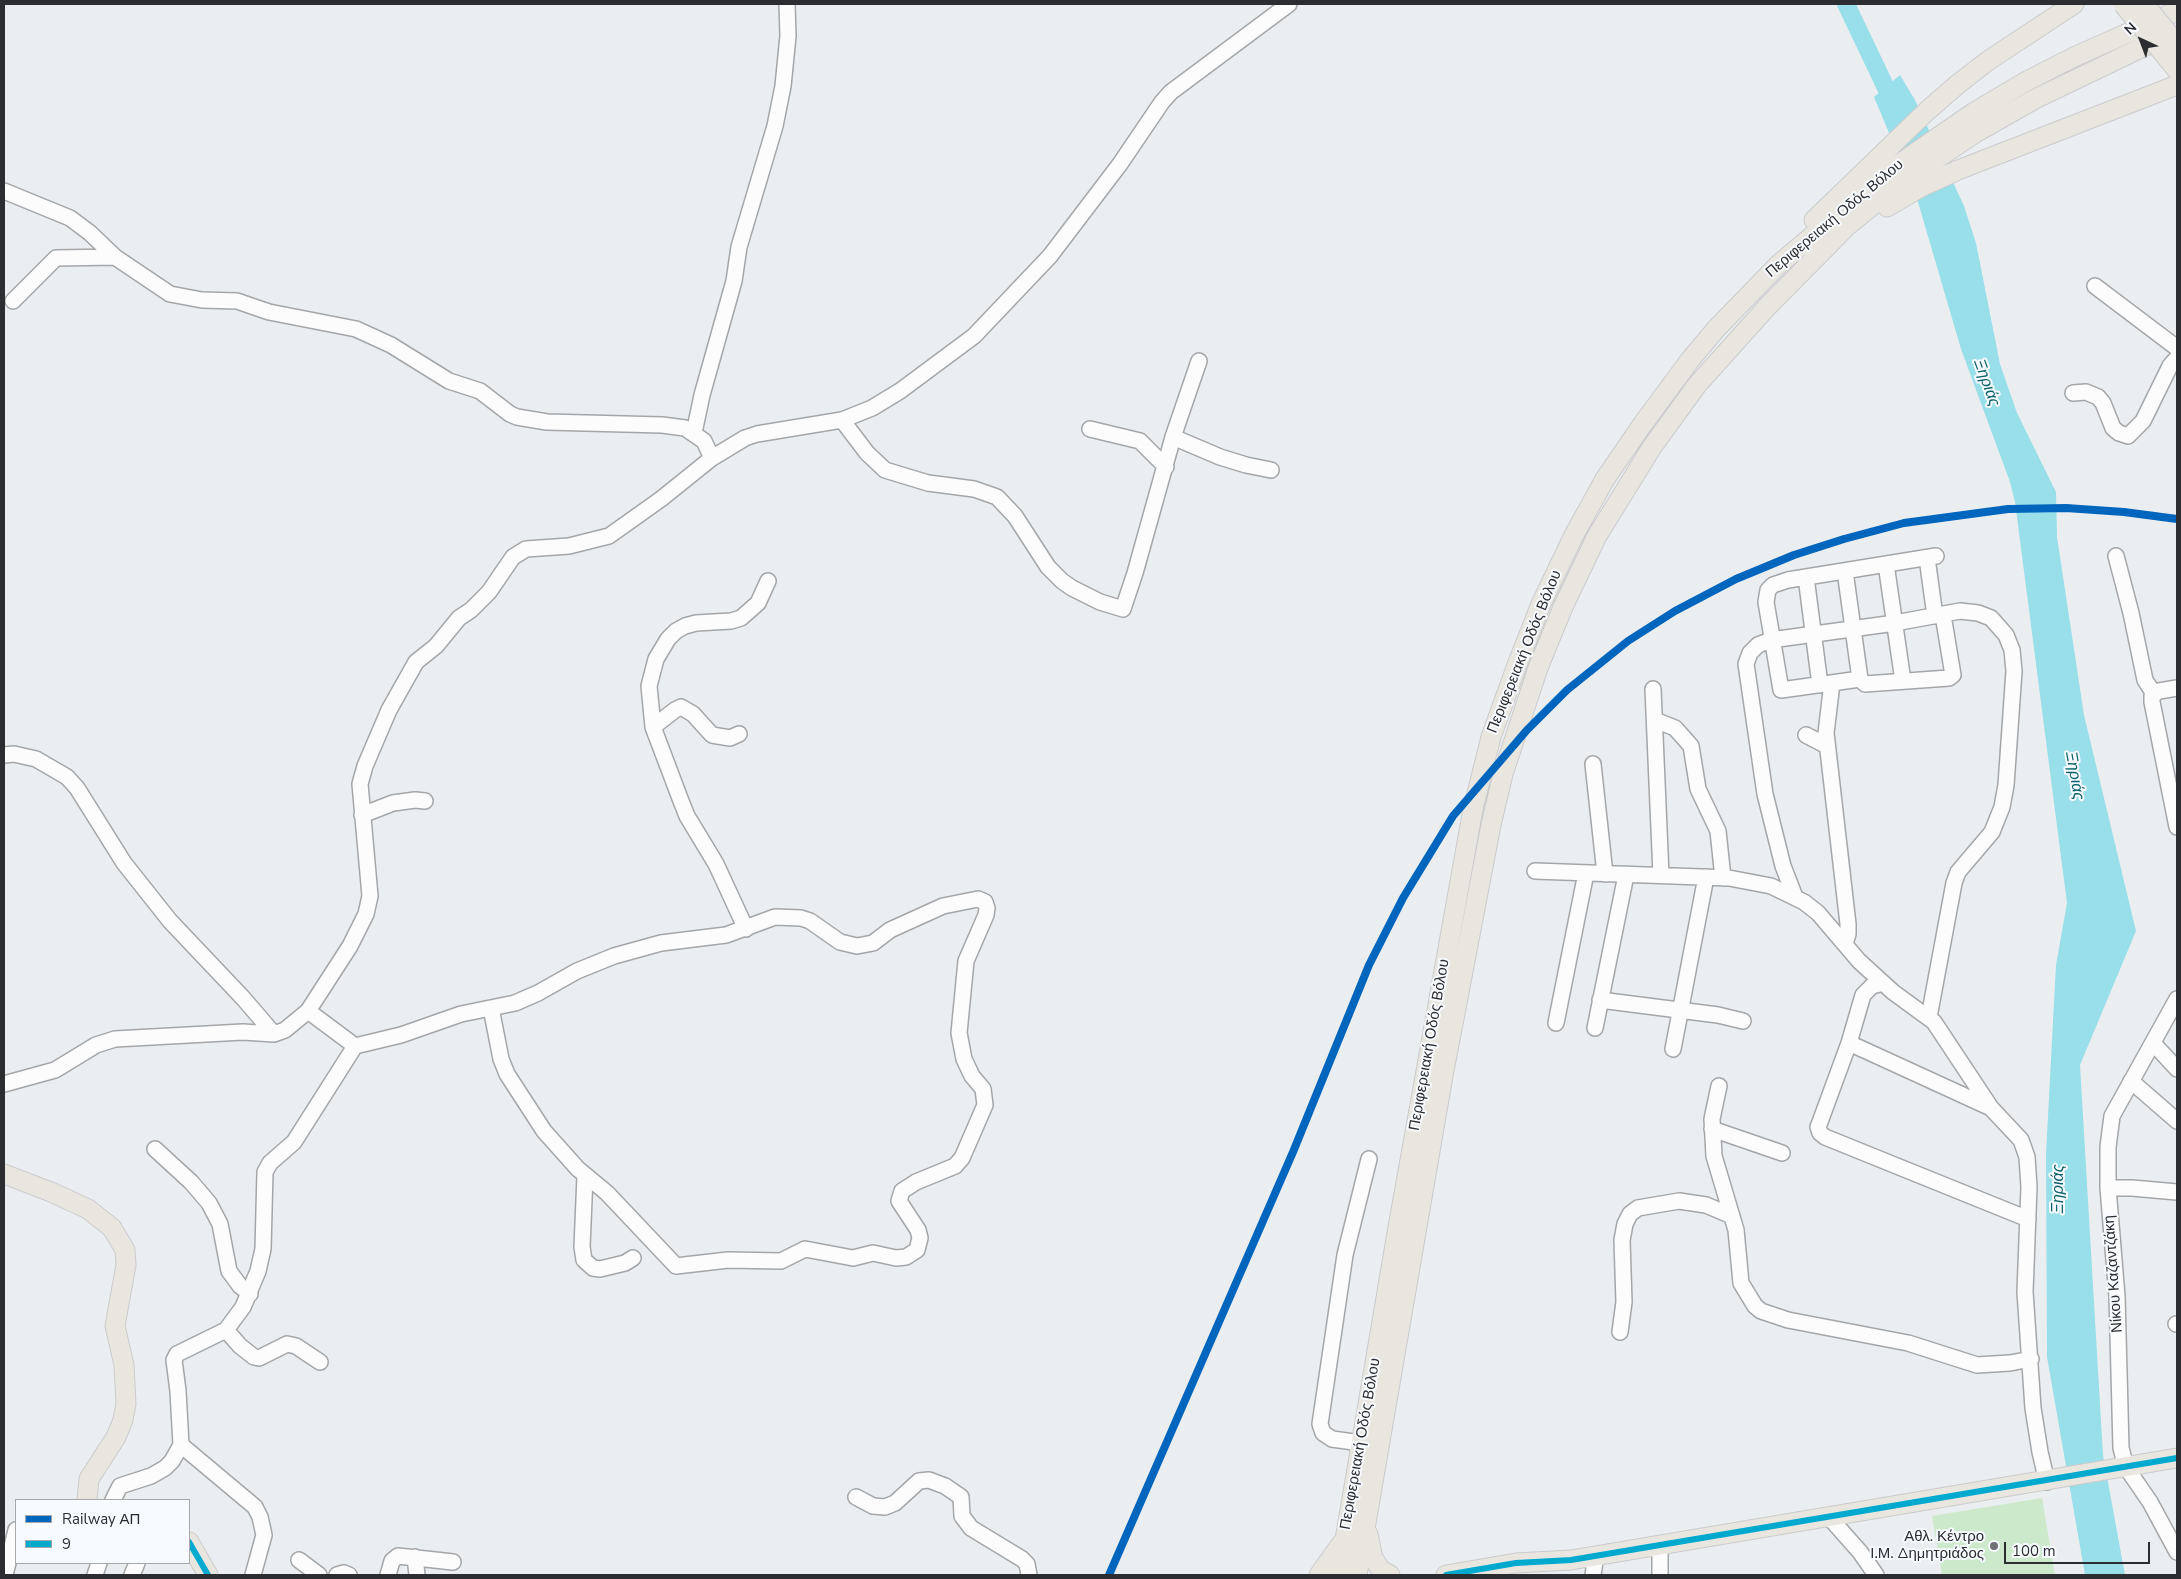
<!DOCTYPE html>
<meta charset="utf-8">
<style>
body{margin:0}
#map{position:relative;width:2181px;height:1579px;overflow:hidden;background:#ebeef1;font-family:"Nunito Sans",sans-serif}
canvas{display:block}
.frame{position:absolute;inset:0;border:5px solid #2c2d30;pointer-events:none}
.legend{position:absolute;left:15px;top:1499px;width:175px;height:65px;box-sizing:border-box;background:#f7faff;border:1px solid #a6a8ac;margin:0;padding:6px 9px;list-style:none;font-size:15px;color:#2c2d30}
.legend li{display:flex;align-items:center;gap:10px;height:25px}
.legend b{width:25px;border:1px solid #a6a8ac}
.north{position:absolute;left:2116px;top:15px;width:50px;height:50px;-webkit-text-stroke:4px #f7faff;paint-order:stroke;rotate:317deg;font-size:14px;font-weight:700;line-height:20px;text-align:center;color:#2c2d30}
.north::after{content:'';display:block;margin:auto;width:18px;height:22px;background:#2c2d30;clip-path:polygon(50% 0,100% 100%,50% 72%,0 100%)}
.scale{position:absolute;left:2004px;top:1542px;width:146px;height:22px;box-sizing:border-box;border:2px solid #2c2d30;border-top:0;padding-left:6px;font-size:15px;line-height:18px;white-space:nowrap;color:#2c2d30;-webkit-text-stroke:4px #f7faff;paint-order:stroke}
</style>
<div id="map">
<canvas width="2181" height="1579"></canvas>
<div class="frame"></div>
<ul class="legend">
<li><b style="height:6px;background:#0065bd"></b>Railway ΑΠ</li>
<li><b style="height:6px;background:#00a9ce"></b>9</li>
</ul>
<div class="north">N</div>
<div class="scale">100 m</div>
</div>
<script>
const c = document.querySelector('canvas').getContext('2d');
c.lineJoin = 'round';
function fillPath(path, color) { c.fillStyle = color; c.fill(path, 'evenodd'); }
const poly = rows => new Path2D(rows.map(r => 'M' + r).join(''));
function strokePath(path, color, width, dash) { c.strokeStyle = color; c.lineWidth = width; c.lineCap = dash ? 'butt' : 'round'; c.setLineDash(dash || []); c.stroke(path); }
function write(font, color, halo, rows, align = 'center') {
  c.font = font + ' "Nunito Sans",sans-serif'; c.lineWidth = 4; c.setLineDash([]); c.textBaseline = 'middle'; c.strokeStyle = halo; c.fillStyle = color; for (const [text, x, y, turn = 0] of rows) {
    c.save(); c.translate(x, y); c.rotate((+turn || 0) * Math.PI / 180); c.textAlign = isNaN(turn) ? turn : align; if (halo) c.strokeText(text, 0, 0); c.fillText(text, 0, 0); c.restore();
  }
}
fillPath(poly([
 [2042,1498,2055,1575,1942,1575,1932,1516]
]), '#cde9cc');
fillPath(poly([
 [1900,75,1915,100,1964,206,1976,243,2000,364,2017,413,2056,492,2057,537,2084,715,2136,931,2080,1065,2103,1455,2125,1575,2085,1575,2047,1357,2046,1154,2056,965,2067,903,2015,502,2010,482,1961,349,1918,202,1874,97]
]), '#98dfe9');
strokePath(poly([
 [1846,4,1896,109]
]), '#98dfe9', 18);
const minor = poly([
 [4,191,70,218,90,233,115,257,170,294,202,300,237,301,269,312,356,329,391,345,449,381,480,391,510,414,517,417,547,422,662,425,685,428,704,441,712,458],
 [2095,286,2177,348],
 [13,301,56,258,115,257],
 [2073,393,2086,392,2098,397,2103,403,2113,428,2119,433,2128,436,2143,421,2170,366,2177,358],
 [842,420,867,453,885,470,928,483,974,489,997,497,1015,516,1048,567,1062,581,1072,588,1100,602,1123,609,1135,573,1173,437,1199,361],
 [1090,429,1140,441,1166,467],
 [694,433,702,395,734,281,739,247,775,126,783,86,788,36,787,4],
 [1173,437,1220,457,1246,465,1271,470],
 [1936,556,1788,580,1773,585,1768,590,1766,602,1781,690,1860,679,1865,684,1949,678,1953,675,1943,615],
 [2116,556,2131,613,2145,680,2154,694],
 [1927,558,1935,616],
 [1886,564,1903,681],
 [1845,571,1860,679],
 [1806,577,1820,685],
 [1832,683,1826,733,1848,924,1848,934,1845,944],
 [2177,688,2159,691,2152,696,2152,702,2177,827],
 [1653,689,1661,875],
 [1655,720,1675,728,1691,746,1698,789,1718,831,1723,878],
 [653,727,675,710,681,707,693,714,712,735,730,738,739,734],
 [1806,735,1827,746],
 [4,755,14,754,36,759,67,777,77,788,124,863,170,921,243,998,274,1034],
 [1593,764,1605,874],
 [362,815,393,803,415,800,425,801],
 [1535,871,1729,878,1771,886,1804,902,1818,913,1859,961,1893,992,1934,1022,1991,1108,2021,1140,2027,1157,2029,1187,2025,1292,2033,1408,2040,1452,2047,1482],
 [1795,897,1783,866,1765,794,1746,664,1750,653,1758,645,1771,640,1895,623,1960,611,1978,613,1991,618,2006,635,2012,650,2014,671,2006,785,2002,807,1992,832,1958,872,1954,883,1929,1017],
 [746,929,716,864,687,816,681,801,653,727,649,686,656,659,668,639,676,631,685,626,696,623,731,621,741,618,758,603,768,581],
 [1883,983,1872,986,1863,995,1849,1043,1820,1122,1818,1127,1820,1133,1825,1137,2028,1219],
 [2177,999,2112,1116,2108,1147,2108,1188,2117,1296,2121,1448,2126,1467,2150,1502,2177,1552],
 [1600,1000,1718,1015,1743,1021],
 [308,1011,355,1046],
 [1556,1023,1586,873],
 [1595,1028,1626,875],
 [1849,1043,1991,1108],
 [2153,1043,2177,1069],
 [1673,1049,1706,877],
 [2131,1081,2177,1121],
 [4,1084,55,1070,96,1045,115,1039,243,1032,274,1034,285,1030,308,1011,350,946,366,914,370,896,360,784,365,766,389,710,416,662,436,646,459,618,471,610,489,592,513,557,526,549,569,546,609,536,661,499,712,458,745,438,757,434,842,420,872,408,900,391,974,336,1050,256,1120,164,1162,102,1171,92,1289,4],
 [1719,1086,1712,1119,1714,1156,1736,1230,1741,1283,1755,1306,1761,1311,1788,1320,1908,1343,1977,1365,2010,1363,2031,1359],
 [1712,1129,1782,1153],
 [155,1149,191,1182,209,1203,220,1224,229,1271,240,1286,250,1294],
 [585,1176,582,1247,584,1260,593,1268,600,1269,625,1263,633,1258],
 [2108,1188,2132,1188,2177,1192],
 [2176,1324,2177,1324],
 [226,1330,240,1346,254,1357,259,1358,287,1344,296,1346,320,1362],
 [1620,1332,1624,1302,1622,1240,1625,1224,1630,1214,1638,1208,1679,1201,1706,1205,1732,1216],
 [1361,1443,1332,1439,1323,1433,1320,1424,1345,1255,1369,1159],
 [181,1445,255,1507,260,1517,264,1535,253,1575],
 [856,1497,873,1506,885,1507,895,1503,919,1481,929,1480,945,1486,961,1497,962,1516,971,1528,1022,1559,1027,1564,1029,1575],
 [113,1500,120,1486,151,1476,165,1468,172,1461,181,1445,178,1391,174,1360,177,1354,226,1330,243,1307,258,1271,263,1249,265,1172,270,1163,294,1142,355,1046,401,1035,461,1014,515,1003,538,993,577,971,614,956,661,943,726,935,775,917,801,918,810,921,840,942,857,946,873,943,890,930,943,906,978,899,985,902,987,908,986,915,966,961,959,1033,964,1059,972,1076,983,1089,985,1105,962,1158,955,1166,916,1182,902,1191,899,1201,918,1230,920,1238,917,1250,906,1257,896,1258,873,1253,853,1258,805,1249,781,1261,728,1260,676,1266,607,1193,578,1169,544,1131,507,1074,501,1059,491,1008],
 [1829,1517,1860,1552,1876,1575],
 [1660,1545,1660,1575],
 [415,1557,417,1575],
 [299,1560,319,1575],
 [5,1575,16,1530],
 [95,1575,99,1563],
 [132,1575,137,1563],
 [337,1575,344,1573,349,1575],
 [388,1575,392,1561,398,1556,453,1562],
 [1593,1575,1596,1555]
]);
const major = poly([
 [1887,207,1921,187,1958,170,2177,85],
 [1814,220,1927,111,1958,84,1989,60,2074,4],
 [4,1174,51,1192,88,1209,112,1228,125,1250,126,1265,115,1326,124,1365,126,1404,123,1420,116,1437,89,1479,87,1500],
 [1368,1534,1373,1558,1381,1570,1390,1575],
 [189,1542,208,1575],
 [1319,1575,1341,1544],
 [1339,1575,1398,1227,1473,809,1491,737,1517,665,1541,604,1574,535,1605,479,1642,425,1690,360,1716,329,1778,265,1889,171,1973,113,2025,82,2074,57,2177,11],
 [1357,1575,1443,1076,1491,825,1503,774,1538,668,1563,607,1597,536,1652,447,1697,385,1767,307,1847,226,1899,184,1975,133,2035,99,2168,35],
 [1446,1575,1516,1563,1571,1560,2177,1458]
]);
strokePath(minor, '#a4a6a8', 18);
strokePath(major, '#cacbcd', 21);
strokePath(minor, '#fcfcfd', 15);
strokePath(major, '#e8e6df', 19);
const majorBridge = poly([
 [2123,4,2177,70],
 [2144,4,2177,44]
]);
strokePath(majorBridge, '#cacbcd', 21, []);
strokePath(majorBridge, '#e8e6df', 19);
strokePath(poly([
 [189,1542,208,1575],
 [1446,1575,1516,1563,1571,1560,2177,1458]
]), '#00a9ce', 6);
strokePath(poly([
 [1109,1575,1293,1152,1369,965,1403,898,1453,816,1527,730,1567,690,1628,641,1675,611,1736,579,1794,555,1844,539,1904,523,2008,509,2066,508,2124,512,2177,519]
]), '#0065bd', 8);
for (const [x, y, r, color] of [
 [1994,1546,5,"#6f7174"]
]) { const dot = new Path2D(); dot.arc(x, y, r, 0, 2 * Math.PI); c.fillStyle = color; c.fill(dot); strokePath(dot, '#f7faff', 2); }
write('15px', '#2c2d30', '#f7faff', [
 ["Περιφερειακή Οδός Βόλου",1835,219,-40],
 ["Περιφερειακή Οδός Βόλου",1525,652,-68],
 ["Περιφερειακή Οδός Βόλου",1430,1045,-80],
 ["Νίκου Καζαντζάκη",2114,1274,-94],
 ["Περιφερειακή Οδός Βόλου",1361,1444,-80]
]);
write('15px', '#2c2d30', '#f7faff', [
 ["Αθλ. Κέντρο",1984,1537],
 ["Ι.Μ. Δημητριάδος",1984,1554]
], 'right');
write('italic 16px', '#09626b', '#f7faff', [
 ["Ξηριάς",1986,383,70],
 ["Ξηριάς",2074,776,80],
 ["Ξηριάς",2059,1189,-90]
]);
</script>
